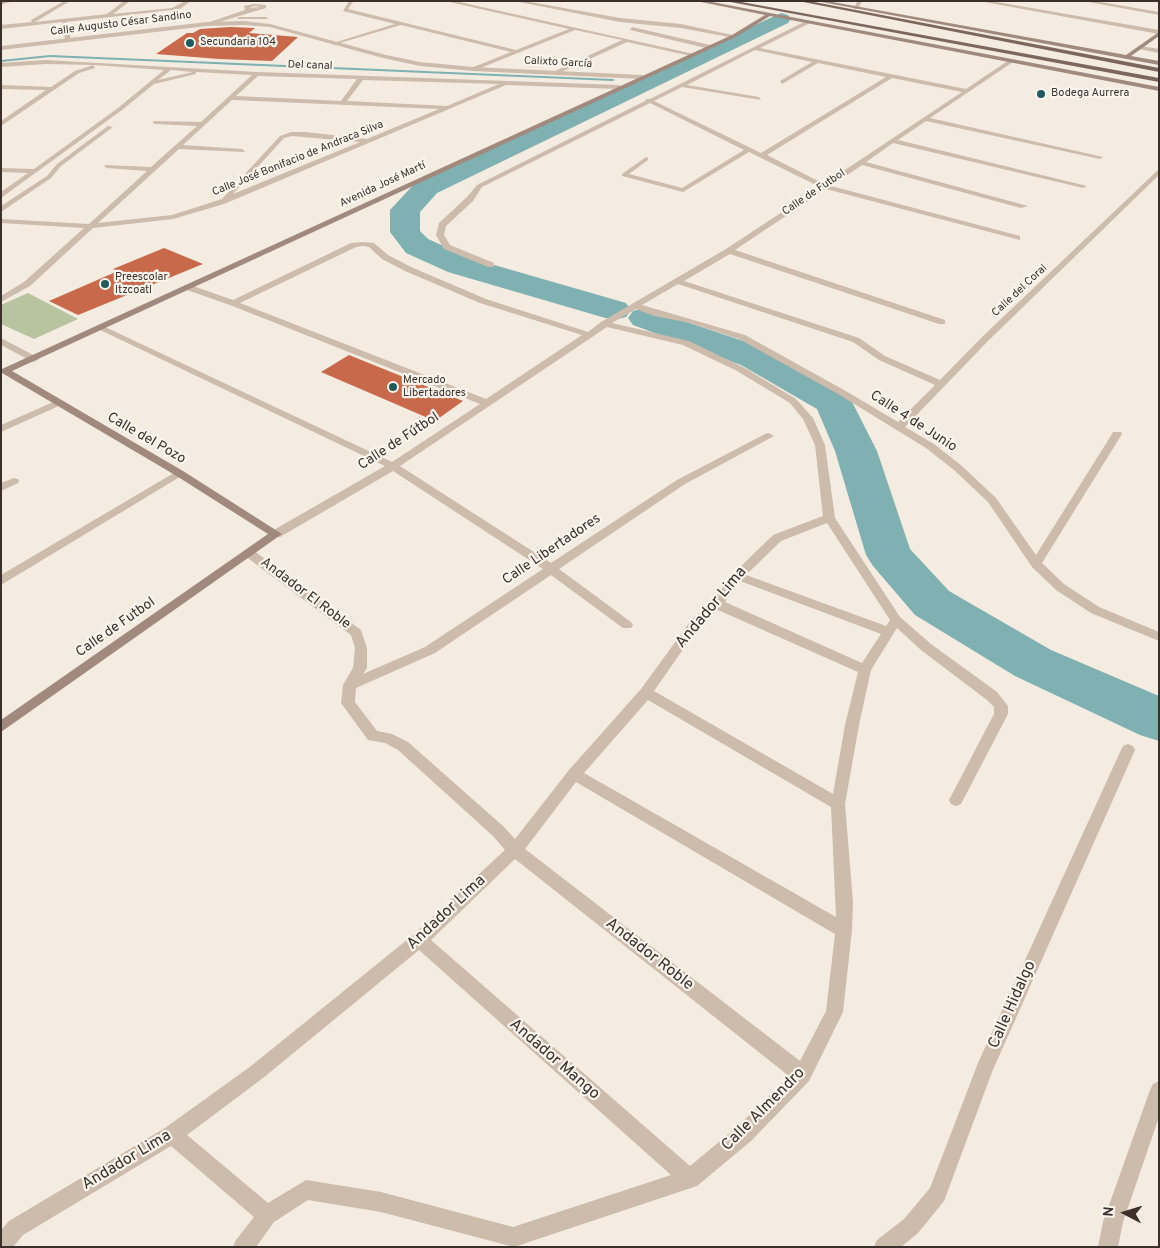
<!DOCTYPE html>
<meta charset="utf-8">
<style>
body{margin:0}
#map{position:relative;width:1160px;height:1248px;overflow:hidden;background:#f4ebe1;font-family:Overpass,sans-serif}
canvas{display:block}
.frame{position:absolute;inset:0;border:2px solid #3b302b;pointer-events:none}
.north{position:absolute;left:1100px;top:1188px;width:50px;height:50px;-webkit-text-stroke:4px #fbf5ee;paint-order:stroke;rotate:275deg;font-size:14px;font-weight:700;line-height:20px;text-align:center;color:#3b302b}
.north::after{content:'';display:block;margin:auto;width:18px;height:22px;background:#3b302b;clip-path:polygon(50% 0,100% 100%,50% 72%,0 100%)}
</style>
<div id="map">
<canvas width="1160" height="1248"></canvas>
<div class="frame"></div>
<div class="north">N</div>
</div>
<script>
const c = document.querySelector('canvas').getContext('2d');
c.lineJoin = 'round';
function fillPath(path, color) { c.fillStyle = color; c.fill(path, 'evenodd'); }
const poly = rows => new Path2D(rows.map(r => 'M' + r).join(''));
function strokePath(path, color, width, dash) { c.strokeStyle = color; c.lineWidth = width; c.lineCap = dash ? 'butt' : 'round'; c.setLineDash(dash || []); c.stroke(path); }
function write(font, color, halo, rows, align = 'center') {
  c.font = font + ' Overpass,sans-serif'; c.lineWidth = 4.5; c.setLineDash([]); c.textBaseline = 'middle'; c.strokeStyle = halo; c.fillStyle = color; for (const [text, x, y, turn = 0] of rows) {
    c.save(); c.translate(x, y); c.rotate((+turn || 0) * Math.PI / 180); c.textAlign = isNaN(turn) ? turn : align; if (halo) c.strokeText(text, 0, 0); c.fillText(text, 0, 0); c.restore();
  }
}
fillPath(poly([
 [28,293,78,319,34,339,1,324,1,305]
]), '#b8c4a0');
fillPath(poly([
 [50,55,613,79,615,80,613,81,50,57,1,62,1,60,50,55],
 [645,81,650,82,651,83,649,84,644,83,645,81]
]), '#7fb0b2');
fillPath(poly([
 [781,13,788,15,791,19,788,23,437,193,420,212,420,231,428,239,470,258,626,303,631,310,626,317,614,320,602,317,448,272,406,253,390,232,390,210,417,181,781,13],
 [645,308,767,349,848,394,877,451,910,549,949,591,1051,650,1159,696,1159,741,1140,735,1015,676,915,615,873,566,866,555,835,451,817,409,741,365,633,325,628,318,633,311,645,308]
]), '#7fb0b2');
fillPath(poly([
 [230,27,255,28,249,33,298,37,272,61,219,59,156,54,187,33,193,33,200,29],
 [164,248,203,264,78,315,49,301,118,271,113,269],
 [349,355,463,401,435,421,321,372]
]), '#c8694b');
fillPath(poly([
 [5,1,13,1,1,5,1,2,5,1],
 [64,1,70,1,35,22,107,14,124,1,130,1,113,14,172,8,185,1,191,1,180,9,172,10,67,22,71,40,68,42,65,40,62,22,1,29,1,25,32,22,31,20,64,1],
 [349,1,354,1,348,9,516,50,569,29,445,1,455,1,694,54,691,56,627,42,557,74,553,74,553,72,622,40,575,30,473,71,471,68,511,52,401,25,333,45,333,43,395,24,343,11,349,1],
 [514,1,525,1,620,18,681,24,737,36,734,38,681,28,620,22,514,1],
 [857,1,862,1,858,9,854,9,857,1],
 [979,1,991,1,1159,30,1159,34,979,1],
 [1083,1,1095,1,1159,12,1159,15,1083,1],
 [254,4,266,5,266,8,209,25,204,24,245,10,244,6,254,4],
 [254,6,261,7,249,8,254,6],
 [239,17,266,17,269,19,237,19,239,17],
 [808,20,810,23,760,48,966,89,1009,60,1013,60,1013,62,930,118,1103,157,1100,159,926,121,898,140,1087,186,1083,188,893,143,866,162,1028,206,1021,208,862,165,831,186,1020,236,1020,240,826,189,735,250,945,320,945,324,939,324,730,254,684,281,859,338,885,356,940,380,982,337,1159,169,1159,175,988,341,905,427,934,444,962,466,996,498,1036,555,1112,434,1113,432,1121,432,1122,434,1042,563,1064,584,1099,607,1159,632,1159,641,1091,613,1056,590,1032,567,988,502,954,470,926,448,838,394,739,339,690,323,654,316,636,309,612,323,689,341,743,367,796,399,813,418,825,445,835,518,900,617,931,644,997,692,1008,706,1008,714,961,804,956,806,951,804,949,800,994,714,994,707,987,700,921,650,897,628,871,670,859,725,845,804,853,902,852,930,843,1012,809,1081,751,1141,697,1186,514,1247,381,1212,308,1200,274,1222,256,1247,233,1247,236,1240,254,1217,171,1146,23,1235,13,1247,1,1247,1,1230,9,1221,165,1128,251,1066,413,935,505,850,493,836,398,750,385,743,368,740,341,703,343,685,353,668,355,648,351,635,245,556,243,553,245,550,253,550,361,630,367,648,367,668,363,674,425,647,543,569,393,471,280,537,272,537,270,534,272,531,385,466,96,328,100,325,103,326,392,462,480,404,230,305,184,289,184,285,190,285,233,300,351,243,363,242,374,243,388,255,411,267,486,299,588,332,601,322,726,249,820,187,749,152,683,192,622,176,622,174,646,157,648,158,648,160,629,174,682,188,744,150,650,103,482,187,473,201,446,226,444,235,450,245,494,263,494,267,488,267,444,249,436,235,439,223,467,197,477,185,645,101,646,99,650,99,808,20],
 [755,50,812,62,780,81,782,84,818,63,886,77,761,153,654,101,682,87,761,100,759,97,687,85,755,50],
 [892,78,962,92,824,184,767,155,892,78],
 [363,246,369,247,382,259,405,271,480,303,582,335,486,399,240,303,356,247,363,246],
 [678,284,853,342,879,360,935,385,898,422,844,390,745,335,642,305,678,284],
 [607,327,683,345,737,371,790,403,803,419,815,445,823,516,773,535,734,573,713,601,692,619,641,689,569,770,515,839,503,826,408,742,392,734,377,731,355,702,356,688,435,653,551,575,623,628,631,628,633,625,631,622,559,569,685,484,774,436,769,433,765,434,677,480,551,563,400,466,607,327],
 [827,523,890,620,886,626,746,575,781,541,827,523],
 [740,581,881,634,862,663,725,602,740,581],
 [718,610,858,672,845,725,833,794,654,691,700,625,718,610],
 [648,700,831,807,836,917,584,773,648,700],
 [576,782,835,934,826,1011,800,1061,525,849,576,782],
 [515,859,789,1076,737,1127,690,1166,431,940,515,859],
 [419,950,671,1175,513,1227,381,1192,306,1180,268,1203,187,1135,263,1078,419,950],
 [632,27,710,45,713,47,710,49,630,30,632,27],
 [1141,46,1159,49,1159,53,1139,49,1141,46],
 [46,60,257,72,619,85,622,87,619,89,506,85,224,204,173,219,93,228,30,286,1,302,1,296,24,282,84,228,1,223,1,219,89,224,147,171,107,168,104,166,105,165,151,167,197,126,155,124,153,123,153,121,201,122,252,75,196,72,196,74,154,84,122,110,1,198,1,192,28,173,1,172,1,168,34,169,118,108,164,70,93,65,95,68,79,73,1,126,1,121,46,90,1,89,1,85,51,87,75,71,93,65,46,64,1,67,1,63,46,60],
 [171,70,193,72,158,80,171,70],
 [258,76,357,79,341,101,236,96,258,76],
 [363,80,499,84,447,106,347,101,363,80],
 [232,100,233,100,439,109,367,139,305,132,291,132,280,136,222,199,172,215,98,223,179,149,244,152,245,151,242,149,183,145,232,100],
 [292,136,360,142,233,194,284,138,292,136],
 [108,126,113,127,61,166,51,178,1,212,1,206,47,176,57,164,108,126],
 [1,338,37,357,39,359,34,362,31,361,1,345,1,338],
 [58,400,61,401,61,405,1,432,1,425,58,400],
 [179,470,184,473,183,475,1,585,1,575,179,470],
 [14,478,18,479,19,481,18,483,1,491,1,483,14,478],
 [1128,744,1133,746,1135,750,992,1072,944,1201,918,1233,901,1247,874,1247,877,1240,904,1219,930,1188,978,1063,1121,750,1123,746,1128,744],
 [1159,1081,1159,1117,1123,1222,1118,1247,1098,1247,1103,1222,1150,1090,1153,1084,1159,1081]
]), '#cdbbac');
fillPath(poly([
 [244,21,270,24,386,55,420,62,473,67,642,75,645,77,642,79,473,71,420,66,383,58,270,27,244,25,207,26,1,50,1,46,207,22,244,21]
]), '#cdbbac');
fillPath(poly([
 [696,1,707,1,1159,87,1159,91,770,16,736,37,12,371,183,471,282,534,1,732,1,720,268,534,175,475,2,373,2,369,732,35,765,15,696,1],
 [816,1,827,1,1126,55,1159,32,1159,36,1131,56,1159,61,1159,65,816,1]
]), '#a18a7d');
fillPath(poly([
 [725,1,736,1,1159,78,1159,82,725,1],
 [798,1,809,1,1159,68,1159,72,798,1]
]), '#7d675c');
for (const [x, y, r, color] of [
 [190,43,5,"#1f5a5e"],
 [1041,94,5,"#1f5a5e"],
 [105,284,5,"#1f5a5e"],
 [393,387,5,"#1f5a5e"]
]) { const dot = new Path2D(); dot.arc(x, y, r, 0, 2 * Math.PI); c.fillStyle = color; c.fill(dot); strokePath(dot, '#fbf5ee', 2); }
write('11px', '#3b302b', '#fbf5ee', [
 ["Calle Augusto César Sandino",121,24,-7],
 ["Calixto García",558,63,3],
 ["Del canal",310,66,2],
 ["Calle José Bonifacio de Andraca Silva",298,159,-22],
 ["Avenida José Martí",383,185,-25],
 ["Calle de Futbol",814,193,-34],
 ["Calle del Coral",1020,291,-43]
]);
write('11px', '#3b302b', '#fbf5ee', [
 ["Secundaria 104",200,43],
 ["Bodega Aurrera",1051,94],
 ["Preescolar",115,278],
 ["Itzcoatl",115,291],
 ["Mercado",403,381],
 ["Libertadores",403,394]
], 'left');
write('14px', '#3b302b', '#fbf5ee', [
 ["Calle 4 de Junio",913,422,33],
 ["Calle del Pozo",146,439,30],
 ["Calle de Fútbol",399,442,-33],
 ["Calle Libertadores",552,550,-34],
 ["Andador El Roble",305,594,37],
 ["Calle de Futbol",116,628,-35]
]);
write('16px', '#3b302b', '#fbf5ee', [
 ["Andador Lima",712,608,-50],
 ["Andador Lima",447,913,-43],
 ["Andador Roble",649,955,38],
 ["Calle Hidalgo",1013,1005,-66],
 ["Andador Mango",554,1060,41],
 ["Calle Almendro",764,1110,-45],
 ["Andador Lima",127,1161,-31]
]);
</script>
